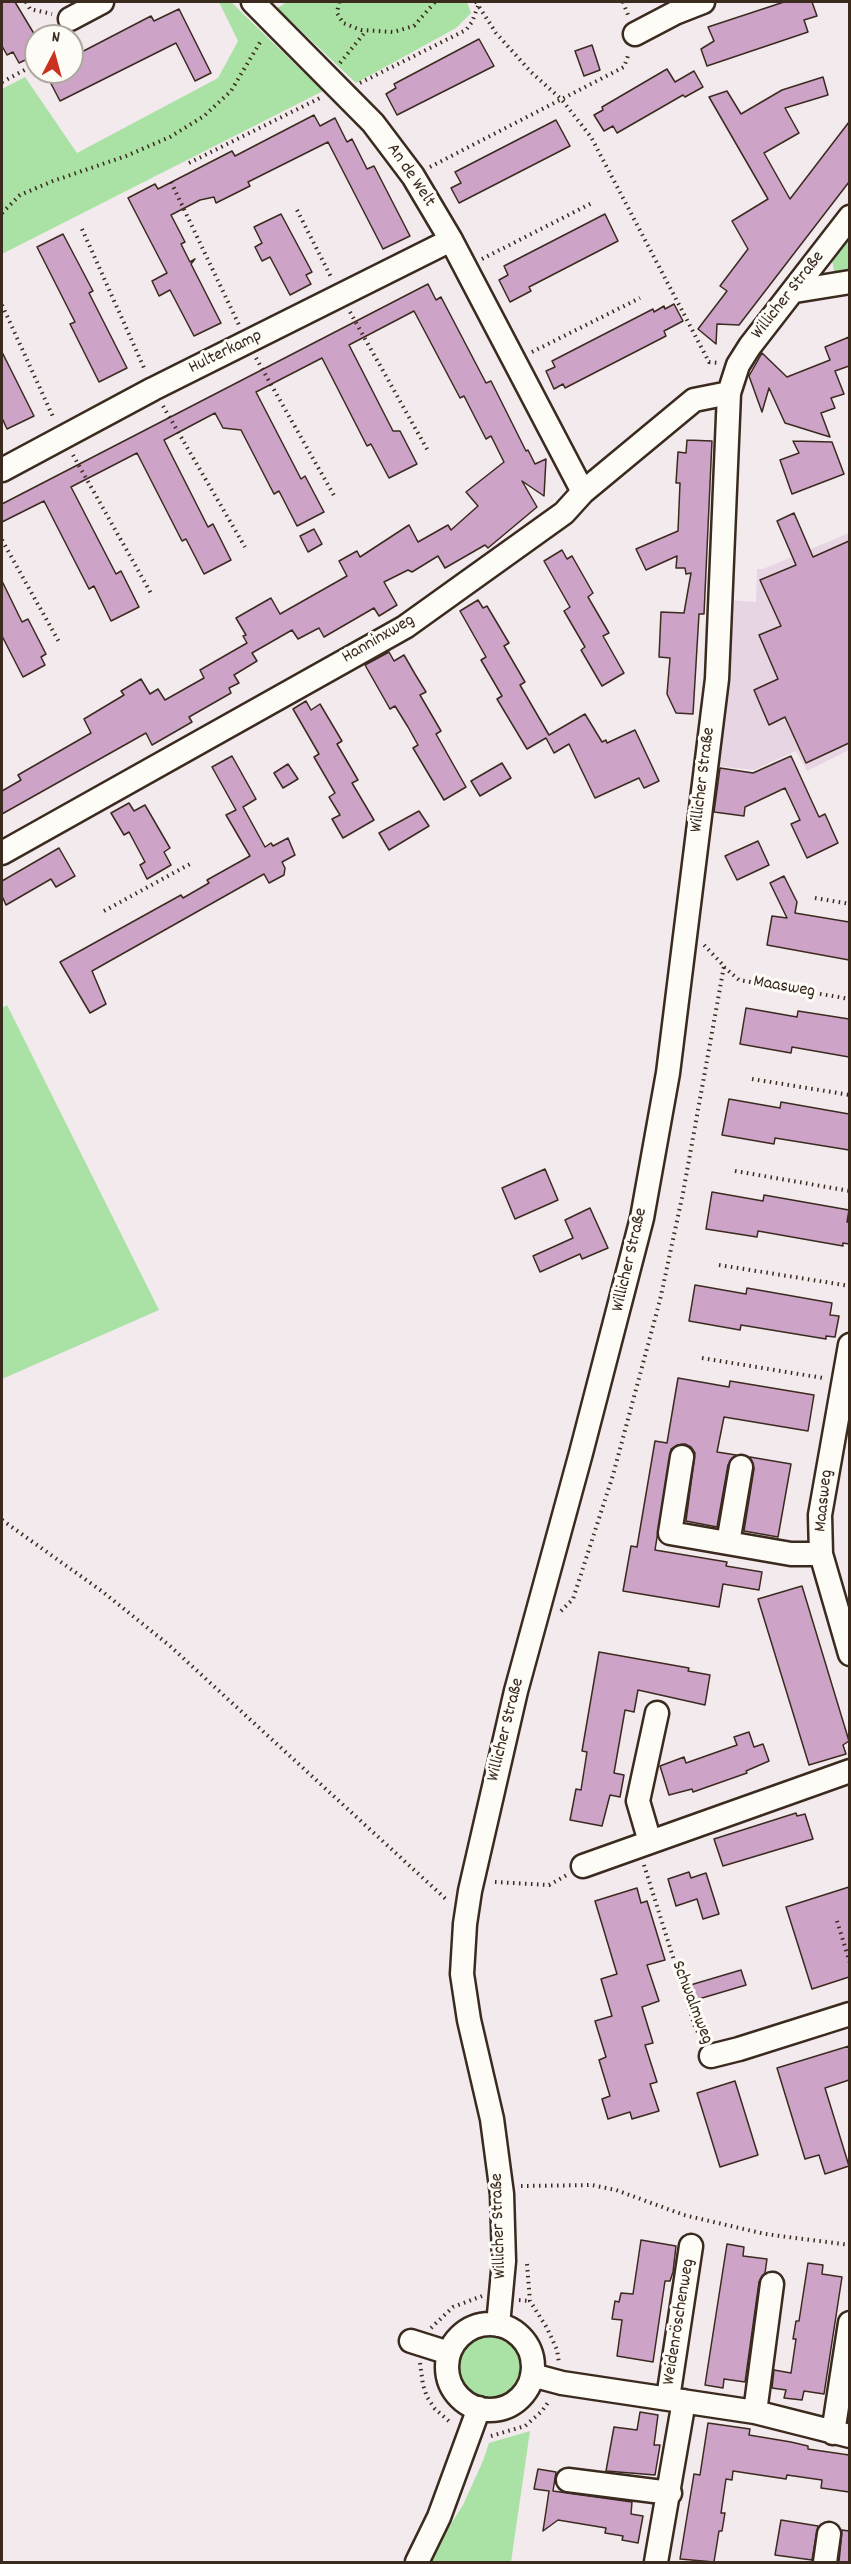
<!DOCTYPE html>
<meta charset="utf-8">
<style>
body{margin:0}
#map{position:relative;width:851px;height:2564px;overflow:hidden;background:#f3eaee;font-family:Dekko,sans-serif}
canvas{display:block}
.frame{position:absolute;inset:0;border:3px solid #3b2a1e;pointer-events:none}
.north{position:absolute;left:24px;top:24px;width:60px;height:60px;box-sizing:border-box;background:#fdfcf7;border:2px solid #afa8a0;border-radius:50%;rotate:6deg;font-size:16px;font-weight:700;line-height:24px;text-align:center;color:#3b2a1e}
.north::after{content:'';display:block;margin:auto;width:21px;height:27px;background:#c8321e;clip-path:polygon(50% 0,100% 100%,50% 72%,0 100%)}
</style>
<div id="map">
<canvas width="851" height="2564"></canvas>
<div class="frame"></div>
<div class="north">N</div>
</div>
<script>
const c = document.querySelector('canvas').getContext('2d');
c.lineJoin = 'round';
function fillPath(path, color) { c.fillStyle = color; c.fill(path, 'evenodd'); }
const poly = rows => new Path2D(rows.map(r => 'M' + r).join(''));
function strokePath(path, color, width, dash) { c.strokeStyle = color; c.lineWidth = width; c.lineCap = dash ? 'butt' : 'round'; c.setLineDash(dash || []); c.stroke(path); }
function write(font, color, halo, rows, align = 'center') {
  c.font = font + ' Dekko,sans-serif'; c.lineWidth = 6; c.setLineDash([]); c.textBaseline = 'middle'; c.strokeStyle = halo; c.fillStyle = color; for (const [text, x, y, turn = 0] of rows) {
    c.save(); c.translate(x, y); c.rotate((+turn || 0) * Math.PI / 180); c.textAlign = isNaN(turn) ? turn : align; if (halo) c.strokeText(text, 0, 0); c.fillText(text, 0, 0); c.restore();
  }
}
fillPath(poly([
 [849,533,849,750,807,771,796,751,754,770,715,766,730,600,756,602,757,569,763,569]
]), '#e8d5e3');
fillPath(poly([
 [219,2,231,2,323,91,2,254,2,89,25,77,77,153,218,78,238,41],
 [287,2,467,2,471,13,456,28,356,83,277,8],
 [849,233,849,274,843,276,834,271,832,260],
 [7,1005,159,1310,2,1379,2,1008],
 '456 2366a33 33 0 1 1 66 0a33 33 0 1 1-66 0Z',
 [530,2431,511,2562,427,2562,463,2505,483,2461,489,2443]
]), '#aae1a5');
const building = poly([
 [2,2,15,2,36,37,36,55,19,63,13,52,7,55,2,46,2,2],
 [784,2,812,2,817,16,804,20,808,32,707,66,701,49,714,41,708,27,784,2],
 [179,9,211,73,195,81,176,43,60,101,45,72,72,72,72,57,151,16,154,21,179,9],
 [479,39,494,66,397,115,386,94,396,88,394,84,479,39],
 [592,45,600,70,584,76,575,51,592,45],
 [667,69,675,82,694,71,703,87,685,97,683,95,617,133,613,126,604,131,594,115,603,110,602,107,667,69],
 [823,77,828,95,785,108,799,133,764,153,790,199,849,122,849,182,739,325,717,324,716,344,698,329,727,291,720,286,748,249,732,221,768,199,709,97,727,91,741,114,782,90,823,77],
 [314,115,320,126,335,118,347,142,352,139,367,169,374,166,410,236,383,249,328,142,248,182,250,186,216,203,214,197,200,200,171,215,185,242,181,244,190,262,195,259,191,264,221,323,194,336,170,290,159,296,152,281,167,273,128,198,155,184,158,189,232,151,235,156,314,115],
 [556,120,570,146,459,203,451,188,461,183,455,172,556,120],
 [281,214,312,272,306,275,311,284,290,295,270,257,262,261,255,247,262,243,254,227,281,214],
 [605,214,618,241,529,287,531,291,510,302,499,280,508,275,504,266,605,214],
 [63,234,93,291,89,293,127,368,99,382,70,324,75,322,37,247,63,234],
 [428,284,436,300,441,297,486,383,491,381,526,451,528,450,535,464,546,459,544,496,522,481,537,507,488,548,485,545,445,568,438,556,412,572,408,570,384,582,397,605,379,616,374,608,324,637,319,628,298,639,292,630,252,653,257,661,234,675,239,683,229,688,231,693,189,717,192,722,152,745,146,733,2,814,2,791,21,780,18,775,91,733,84,719,124,695,121,691,141,679,150,694,158,689,165,700,204,678,200,670,247,643,243,636,246,635,236,618,271,598,280,614,347,576,339,561,357,551,360,557,409,525,418,542,448,525,451,530,478,506,466,492,504,462,491,436,486,439,464,396,460,398,414,311,349,345,393,431,400,431,417,464,389,478,371,444,367,446,322,358,256,392,301,479,305,476,324,512,297,526,279,491,274,494,241,430,223,428,215,413,164,440,208,527,213,524,231,560,204,574,186,539,182,541,137,453,71,487,116,574,121,571,139,607,111,621,94,586,89,589,44,501,2,522,2,504,428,284],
 [674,304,683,321,664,331,666,336,565,388,563,384,554,389,546,371,555,367,552,361,653,309,654,312,664,306,665,309,674,304],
 [849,337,849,366,835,371,844,394,831,398,835,408,821,413,830,437,785,423,769,388,762,412,749,376,762,353,787,377,830,360,825,347,849,337],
 [2,352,34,416,7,429,2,418,2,352],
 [687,440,712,441,704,614,699,614,693,714,676,713,667,694,670,658,659,657,661,612,684,613,691,573,686,574,685,568,676,568,677,556,646,570,636,549,678,531,680,483,676,483,678,452,686,453,687,440],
 [793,441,832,442,844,474,792,494,780,460,799,453,793,441],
 [794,513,813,557,849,541,849,743,806,763,785,717,769,725,754,690,778,679,759,635,781,626,760,580,796,565,777,521,794,513],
 [314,529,322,544,308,552,300,536,314,529],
 [562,550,567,559,572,556,593,593,588,597,609,633,603,636,624,673,602,686,581,650,585,647,564,611,570,607,544,561,562,550],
 [2,581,22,622,28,619,46,654,41,657,45,665,23,677,2,636,2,581],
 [478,600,483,608,487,606,509,643,504,646,525,682,520,685,549,735,585,714,602,742,606,740,607,743,635,730,659,781,644,788,639,778,595,798,569,744,554,753,546,738,527,749,497,699,502,696,481,660,486,657,460,611,478,600],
 [389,652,394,661,404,655,415,674,426,692,420,695,441,731,436,734,466,787,444,800,413,748,418,745,408,727,395,706,390,709,365,665,389,652],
 [306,701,311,710,320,704,342,741,337,744,358,780,352,783,374,820,343,838,332,819,340,815,329,797,335,793,314,757,319,754,293,709,306,701],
 [232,756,256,799,243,807,265,847,271,843,273,846,288,838,295,855,282,862,285,868,284,875,269,883,264,874,92,971,106,1004,90,1013,60,962,181,895,183,898,209,883,207,880,250,856,226,815,236,810,212,767,232,756],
 [791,756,819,817,825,814,838,843,807,858,791,824,800,820,785,788,745,807,744,816,714,812,720,768,753,773,791,756],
 [502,763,511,778,480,796,471,781,502,763],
 [288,764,298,779,283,788,274,773,288,764],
 [129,803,134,811,145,805,170,848,164,852,171,865,147,879,140,865,145,862,129,832,124,835,111,813,129,803],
 [419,811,429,826,389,850,379,833,419,811],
 [758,841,769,865,737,880,725,856,758,841],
 [59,848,75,876,56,887,51,879,6,905,2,896,2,881,59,848],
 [784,876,797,902,795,913,849,922,849,960,767,945,772,916,787,918,770,883,784,876],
 [746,1008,797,1017,798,1011,849,1019,849,1057,792,1047,791,1053,740,1044,746,1008],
 [729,1099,780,1108,781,1102,849,1114,849,1150,775,1138,774,1144,722,1135,729,1099],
 [545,1169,558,1200,515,1219,502,1188,545,1169],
 [712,1192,763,1201,764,1195,849,1210,847,1222,849,1222,849,1244,843,1243,843,1246,758,1231,757,1237,706,1229,712,1192],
 [590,1208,608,1248,582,1259,580,1254,540,1272,533,1256,573,1238,565,1220,590,1208],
 [695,1285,746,1294,747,1288,832,1303,830,1315,839,1316,835,1337,826,1336,826,1339,741,1325,740,1330,689,1321,695,1285],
 [678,1378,729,1387,730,1381,814,1395,808,1431,724,1417,717,1452,736,1455,728,1465,717,1527,686,1521,695,1453,691,1447,685,1444,677,1445,671,1449,655,1550,727,1562,726,1566,762,1572,759,1590,723,1584,719,1607,623,1591,631,1546,637,1547,655,1441,667,1443,678,1378],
 [750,1457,791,1464,778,1537,744,1531,754,1469,750,1457],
 [802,1586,849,1741,843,1745,846,1754,809,1765,758,1599,802,1586],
 [599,1652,689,1668,688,1671,710,1675,705,1705,638,1690,634,1712,625,1710,614,1773,624,1775,620,1797,610,1795,602,1826,570,1820,576,1789,581,1790,587,1752,582,1751,599,1652],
 [749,1732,754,1747,763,1744,769,1761,746,1771,747,1773,693,1792,692,1789,669,1795,660,1766,684,1757,686,1763,737,1745,734,1737,749,1732],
 [796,1813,797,1816,805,1814,813,1839,723,1866,714,1839,796,1813],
 [689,1872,691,1878,706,1873,719,1914,703,1919,697,1899,676,1906,668,1879,689,1872],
 [849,1887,849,1977,812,1989,786,1907,849,1887],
 [637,1888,641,1903,647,1901,665,1960,647,1965,659,2001,642,2007,653,2043,645,2045,657,2082,650,2084,659,2111,632,2119,630,2112,608,2119,602,2099,610,2096,599,2060,606,2057,595,2021,612,2016,601,1979,617,1974,595,1901,637,1888],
 [741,1970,746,1985,692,2001,687,1986,741,1970],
 [849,2046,849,2080,825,2088,849,2166,825,2174,819,2155,805,2159,777,2068,849,2046],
 [735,2081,758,2155,720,2167,697,2093,735,2081],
 [641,2240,676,2246,673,2272,670,2281,665,2281,653,2362,617,2356,622,2320,612,2319,615,2301,619,2302,621,2293,633,2294,641,2240],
 [727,2244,744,2247,743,2256,767,2259,765,2273,759,2282,745,2382,724,2379,723,2388,705,2385,727,2244],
 [808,2263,823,2265,822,2274,842,2277,824,2394,804,2391,802,2400,784,2398,786,2390,772,2388,774,2370,791,2373,796,2339,793,2339,796,2321,799,2321,808,2263],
 [640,2412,658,2415,654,2445,660,2445,655,2475,606,2471,614,2427,637,2430,640,2412],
 [708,2423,750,2429,749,2435,791,2442,808,2446,808,2449,849,2455,849,2492,821,2488,822,2480,787,2475,786,2479,733,2471,732,2480,726,2479,721,2513,725,2513,722,2531,719,2531,714,2562,680,2559,694,2474,700,2475,708,2423],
 [538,2469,556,2472,553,2491,632,2502,631,2514,643,2516,638,2543,622,2540,623,2536,605,2533,606,2528,558,2520,543,2531,549,2491,534,2489,538,2469],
 [781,2520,818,2526,812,2560,775,2555,781,2520],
 [842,2530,849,2531,849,2562,839,2562,842,2530]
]);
fillPath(building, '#cda3c8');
strokePath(building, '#3b2a1e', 1.5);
const minor = poly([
 [253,2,373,123,413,176,451,240,583,492],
 [70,19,102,2],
 [635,34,675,13,703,2],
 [795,291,850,282],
 [2,470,153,389,451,240],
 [2,853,405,627,564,513,583,492,694,400,729,393],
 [850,1345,820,1515,821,1554,850,1654],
 [682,1457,670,1533,791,1554,821,1554],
 [728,1543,741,1467],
 [650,1842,638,1801,657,1713],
 [583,1866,850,1771],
 [711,2056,739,2049,850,2014],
 '447 2367a43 43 0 1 1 86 0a43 43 0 1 1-86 0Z',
 [498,2325,504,2261,502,2194,492,2119,469,2020,462,1974,465,1924,470,1891,516,1691,581,1453,642,1218,668,1073,717,679,729,393,738,365,750,346,850,217],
 [411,2341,449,2353],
 [532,2375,562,2383,755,2412,850,2436],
 [668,2398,691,2246],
 [755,2412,772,2284],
 [833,2433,850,2323],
 [568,2480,670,2493],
 [417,2562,439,2517,479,2408],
 [656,2562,684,2401],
 [825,2562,829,2534]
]);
strokePath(minor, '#3b2a1e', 27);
strokePath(poly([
 [26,2,30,9,52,14],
 [339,2,337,13,343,23,361,30,393,32,414,26,435,2],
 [476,2,496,33,531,72,562,100,591,137,709,362,719,363],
 [623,2,628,15],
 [340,63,366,31],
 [2,82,36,64],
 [360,83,466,30,472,22,478,6],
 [189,163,320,98],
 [430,167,624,67,629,53],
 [171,182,239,325],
 [297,210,332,279],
 [2,213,20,195,53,181,126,156,170,137,204,116,231,91,262,39],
 [82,229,145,370],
 [482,259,592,203],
 [2,305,54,419],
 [350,312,428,451],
 [532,352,640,298],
 [256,358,336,499],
 [163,406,245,547],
 [73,455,152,595],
 [2,540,59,642],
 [815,898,850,904],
 [104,911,190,864],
 [724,967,739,980,850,999],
 [752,1079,850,1095],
 [735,1171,850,1191],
 [719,1265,850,1286],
 [702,1358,823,1378],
 [2,1520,103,1592,170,1646,448,1901],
 [561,1611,573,1599,613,1475,660,1300,683,1193,724,966,704,945],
 [644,1865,695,2027,702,2039],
 [495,1882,549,1885,567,1875],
 [837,1921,850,1963],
 [521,2186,592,2185,616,2190,684,2215,765,2234,850,2245],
 [527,2264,530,2301,547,2328,557,2350,559,2363],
 [519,2300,530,2301],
 [431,2328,453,2307,482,2296],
 [420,2363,423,2385,427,2397,435,2409,451,2423],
 [491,2436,525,2426,542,2411,549,2401]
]), '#3b2a1e', 4, [1.5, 4.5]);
strokePath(minor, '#fdfcf7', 22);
write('18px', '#3b2a1e', '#fdfcf7', [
 ["An de Welt",410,176,56],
 ["Willicher Straße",789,296,-52],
 ["Hulterkamp",226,353,-26],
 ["Hanninxweg",379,640,-30],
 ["Willicher Straße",704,780,-83],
 ["Maasweg",784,988,10],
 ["Willicher Straße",631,1260,-77],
 ["Maasweg",825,1501,-84],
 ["Willicher Straße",507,1730,-76],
 ["Schwalmweg",691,2003,69],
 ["Willicher Straße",500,2226,-92],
 ["Weidenröschenweg",680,2322,-81]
]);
</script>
